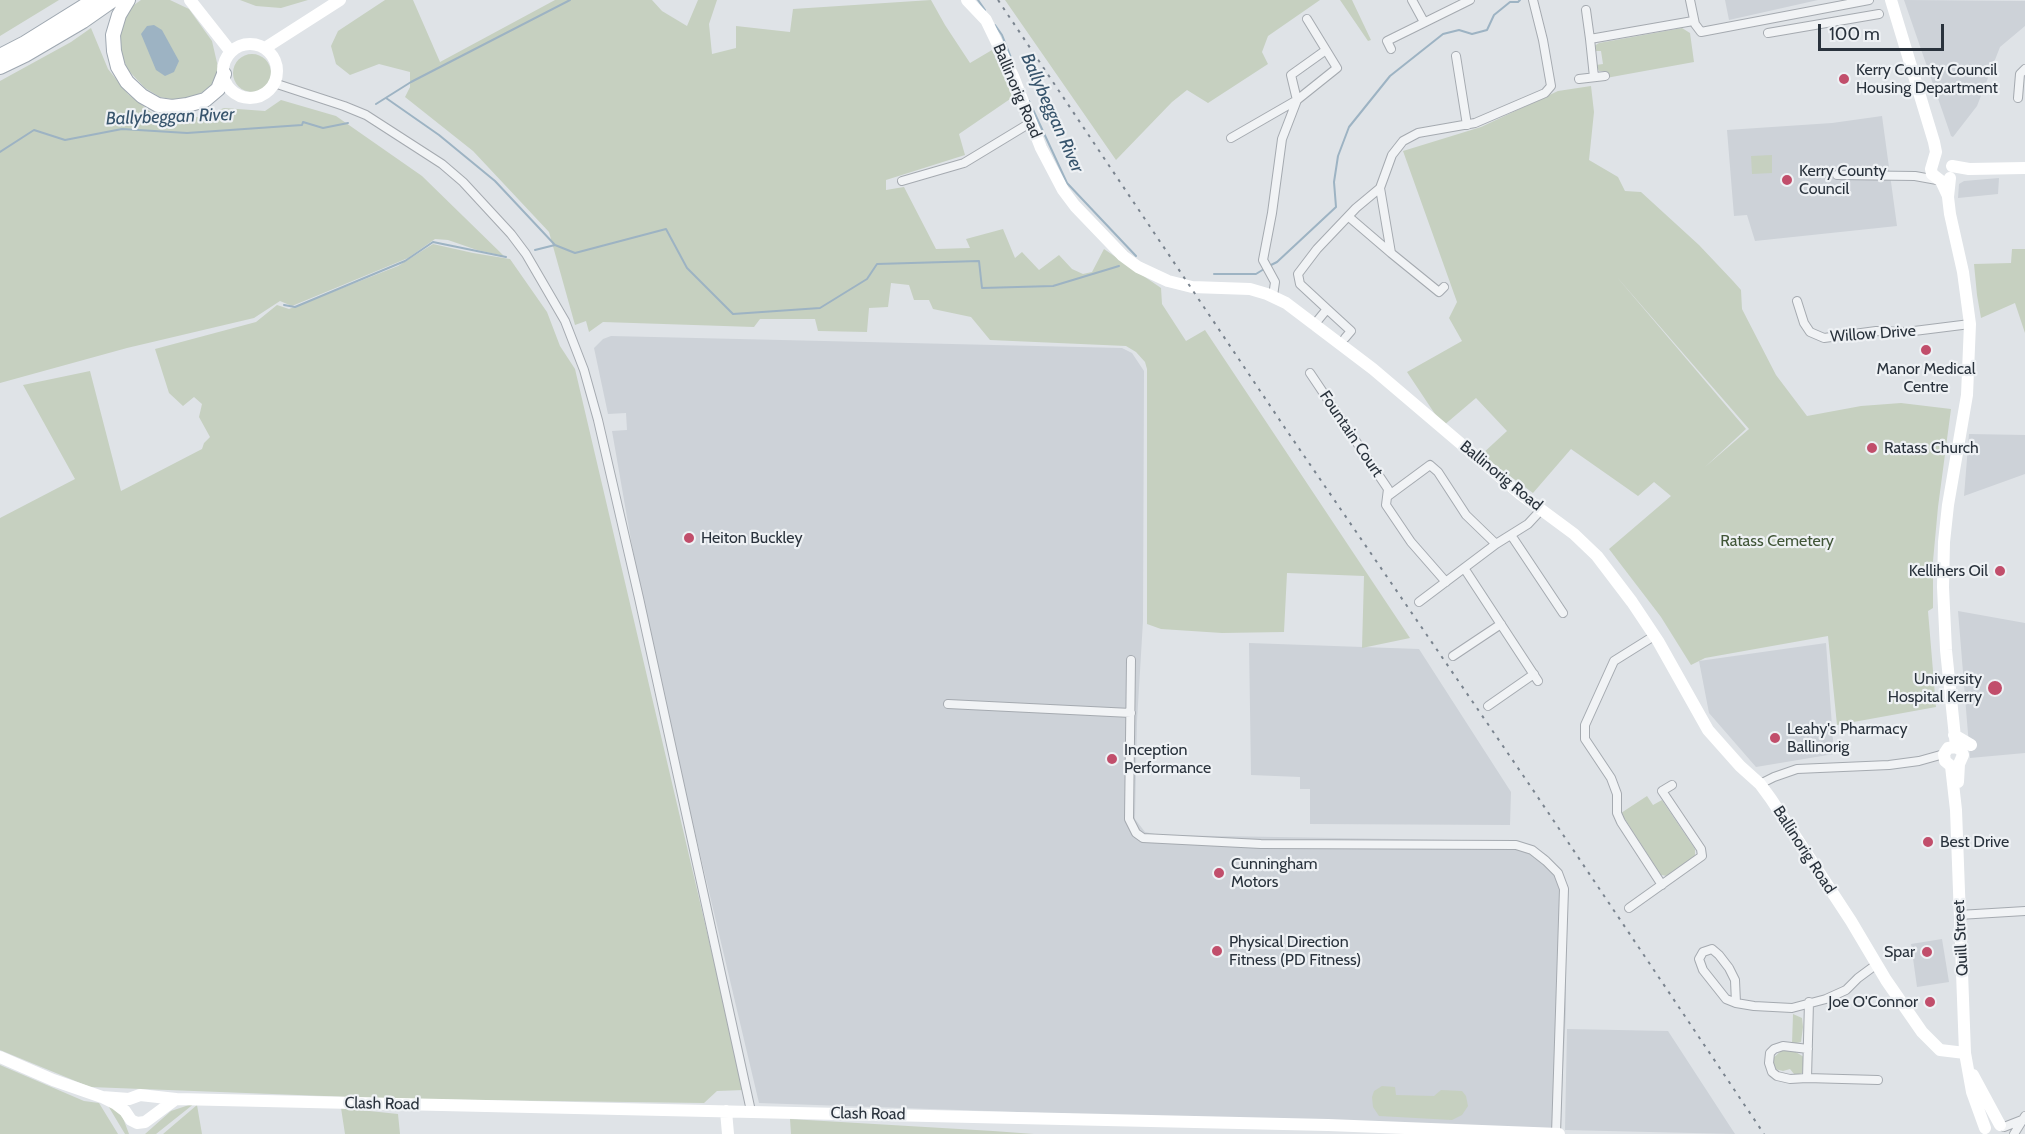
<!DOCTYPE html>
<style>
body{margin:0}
#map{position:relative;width:2025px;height:1134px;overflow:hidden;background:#dfe3e7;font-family:Cabin,sans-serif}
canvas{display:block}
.scale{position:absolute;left:1818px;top:24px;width:126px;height:27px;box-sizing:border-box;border:3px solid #29323c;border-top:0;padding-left:8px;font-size:18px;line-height:21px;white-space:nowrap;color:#29323c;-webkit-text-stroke:4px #eef1f4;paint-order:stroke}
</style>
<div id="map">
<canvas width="2025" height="1134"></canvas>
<div class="scale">100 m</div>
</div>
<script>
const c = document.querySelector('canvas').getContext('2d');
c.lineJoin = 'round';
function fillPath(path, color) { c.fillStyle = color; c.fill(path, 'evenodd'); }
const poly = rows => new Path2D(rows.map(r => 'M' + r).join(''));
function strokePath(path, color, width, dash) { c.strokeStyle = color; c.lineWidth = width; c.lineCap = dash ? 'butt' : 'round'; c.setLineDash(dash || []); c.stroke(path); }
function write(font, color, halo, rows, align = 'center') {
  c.font = font + ' Cabin,sans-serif'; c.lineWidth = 4.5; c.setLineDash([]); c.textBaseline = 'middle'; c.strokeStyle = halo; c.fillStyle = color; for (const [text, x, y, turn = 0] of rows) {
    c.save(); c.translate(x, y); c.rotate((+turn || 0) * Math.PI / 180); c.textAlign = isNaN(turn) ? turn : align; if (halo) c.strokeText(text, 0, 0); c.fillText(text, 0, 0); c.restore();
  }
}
fillPath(poly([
 [1725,0,1818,0,1729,20],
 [1904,0,2025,1,2025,26,2000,47,1977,106,1953,137,1951,136],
 [1882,116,1897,226,1755,241,1747,215,1734,216,1727,130,1832,123],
 [1999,178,1998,194,1958,198,1959,184,1964,181],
 [611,336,1122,348,1132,353,1144,371,1143,621,1137,721,1135,819,1145,832,1159,835,1515,841,1532,845,1547,855,1559,869,1566,887,1566,1011,1560,1131,759,1103,653,655,639,586,612,431,627,430,626,413,608,414,594,348,603,339],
 [1969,434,2025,435,2025,474,1964,496],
 [1958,611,2025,623,2025,753,1970,758],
 [1249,643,1419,649,1511,792,1510,825,1310,824,1310,789,1300,789,1300,777,1251,775],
 [1826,643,1834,754,1756,767,1709,713,1699,661],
 [1942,939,1949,982,1917,987,1911,944],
 [1567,1029,1668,1031,1735,1134,1565,1130]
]), '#cdd2d8');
fillPath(poly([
 [0,0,59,0,0,36],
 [141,0,170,0,189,9,212,41,218,67,214,87,192,97,177,100,160,97,145,88,128,70,120,51,119,32,121,23,131,7],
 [240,0,308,0,281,8,256,6],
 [385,0,413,0,440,62,555,0,652,0,662,11,687,26,698,0,717,0,709,24,712,54,736,48,736,26,790,32,793,9,931,0,945,25,970,63,992,50,1013,97,959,134,965,155,886,180,886,190,904,187,936,249,970,248,966,239,1003,229,1015,258,1022,252,1039,270,1059,255,1072,269,1083,274,1092,272,1104,249,1161,288,1162,304,1186,341,1205,330,1410,638,1362,648,1364,576,1287,573,1284,632,1222,633,1161,629,1147,624,1147,369,1145,362,1136,352,1126,346,990,340,971,317,933,309,929,300,914,300,909,285,891,283,888,307,869,308,867,332,818,331,815,319,760,319,754,327,603,322,589,332,586,321,575,325,549,232,473,151,405,97,410,87,410,72,379,64,350,75,336,64,331,46,338,31],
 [1005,0,1320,0,1268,36,1262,52,1268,64,1208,103,1187,90,1172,102,1116,160],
 [1340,0,1352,0,1371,40,1368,41],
 [91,28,108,69,128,94,152,113,176,117,201,117,224,108,265,111,281,100,336,116,422,176,504,256,477,250,448,240,435,239,408,258,292,306,280,301,254,318,127,348,0,383,0,81,71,42],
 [1682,28,1690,33,1694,62,1606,78,1605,71,1599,71,1596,65,1603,64,1601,51,1594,51,1594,46,1599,43],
 '233 73a19 19 0 1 1 38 0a19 19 0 1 1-38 0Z',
 [1591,86,1594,112,1589,160,1618,177,1625,191,1641,192,1699,245,1733,281,1741,290,1742,309,1776,375,1807,416,1861,406,1901,403,1951,409,1938,507,1933,561,1933,608,1928,611,1936,707,1837,725,1828,636,1705,658,1691,665,1661,617,1609,549,1671,496,1654,482,1638,496,1571,449,1533,493,1481,455,1507,431,1476,398,1443,426,1407,372,1462,341,1449,318,1457,302,1403,151,1481,127,1558,91],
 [1616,276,1749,429,1705,467,1746,429],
 [1772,155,1772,173,1752,174,1751,156],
 [433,244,473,253,510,259,547,312,560,346,575,369,744,1090,717,1091,704,1103,402,1099,90,1087,0,1050,0,518,75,479,23,385,90,371,121,491,202,449,204,443,210,437,199,417,202,404,194,397,183,406,169,393,155,349,256,322,277,305,289,309,398,266],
 [2012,249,2025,249,2025,333,2015,303,1981,318,1977,295,1974,264,2011,263],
 [1647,796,1653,805,1662,800,1695,849,1695,855,1691,861,1667,876,1661,875,1621,813],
 [1793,1014,1802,1018,1803,1027,1801,1042,1792,1044],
 [1781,1051,1794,1051,1804,1057,1802,1073,1800,1074,1794,1074,1790,1069,1783,1071,1775,1069,1772,1059],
 [0,1065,84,1101,99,1103,118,1134,0,1134],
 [1382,1086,1395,1087,1396,1095,1434,1096,1441,1090,1462,1091,1466,1096,1468,1106,1462,1115,1452,1120,1379,1116,1373,1107,1372,1097,1374,1091],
 [195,1103,156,1134,145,1134,171,1111],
 [107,1104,118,1111,123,1118,129,1134,125,1134],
 [197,1105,202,1134,163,1134],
 [341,1108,398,1114,400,1134,345,1134],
 [790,1119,993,1131,1034,1134,791,1134]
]), '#c6d0c0');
fillPath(poly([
 [154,25,162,30,179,61,174,72,165,76,156,70,141,34,147,26]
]), '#9db3c3');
strokePath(poly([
 [978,0,985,10],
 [995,25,1002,35,1014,65],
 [386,98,439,135,495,181,555,245],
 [1029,101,1067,183,1136,256],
 [376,104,411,82,570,0],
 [0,152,34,130,65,140,122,129,187,133,302,125,303,122,323,128,348,123],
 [535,250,555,245,575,253,666,229,687,268,733,314,820,308,867,279,877,264,979,261,982,288,1053,286,1119,266],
 [1269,266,1277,262,1336,207,1334,182,1338,156,1349,127,1390,76,1443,34,1459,30,1472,34,1487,30,1494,15,1510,2,1518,2,1520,0],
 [1214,274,1256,274,1264,269],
 [284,305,295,307,405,261,433,242,506,257]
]), '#9db3c3', 2);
const street = poly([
 [1412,0,1424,22],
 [1690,0,1695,24,1701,32,1869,0],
 [1586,10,1590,39],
 [1307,19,1326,50],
 [1768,33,1879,14],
 [1391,49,1387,41,1470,0],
 [1456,56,1467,125],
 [1594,77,1590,39,1693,21],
 [1579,79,1605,76],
 [274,83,344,106,366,115,442,164,463,182,511,234,526,254,565,321,584,370,598,420,639,598,751,1111],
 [2018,98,2020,74,2025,69],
 [1231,138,1297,100,1291,75,1326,50,1337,68,1297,100,1282,139,1272,213,1263,260,1275,282,1273,296],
 [1837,175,1915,176,1937,180],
 [902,181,964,163,1030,123],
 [1380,188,1391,253,1439,292,1444,287],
 [1349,217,1391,253],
 [1797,301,1804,323,1810,332,1824,338,1876,331,1906,332,1970,324],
 [1327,309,1351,331,1345,338],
 [1314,325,1327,309,1300,284,1298,274,1317,249,1356,208,1380,188,1392,155,1403,141,1418,133,1475,123,1545,93,1551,86,1543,40,1533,0],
 [1310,373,1388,489,1386,505,1411,542,1446,582],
 [1388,496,1430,465,1438,472,1466,515,1496,544],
 [1511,535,1563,613],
 [1464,568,1538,681],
 [1419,602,1496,544,1528,524,1541,510],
 [1654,636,1614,661,1585,725,1585,739,1611,778,1617,794,1617,813,1621,822,1662,885],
 [1453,656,1501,624],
 [1131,660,1129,819,1136,833,1143,838,1261,844,1516,845,1532,850,1546,861,1558,873,1564,889,1556,1134],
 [948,704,1131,713],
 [1488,706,1534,674],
 [1760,784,1774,777,1797,769,1889,765,1919,761,1944,754],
 [1629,908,1702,856,1701,849,1662,791,1672,785],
 [1959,915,2025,911],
 [1809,1002,1807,1078,1878,1080],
 [1736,1003,1735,980,1729,968,1719,955,1712,949,1703,952,1699,959,1703,970,1726,999,1736,1003,1754,1006,1792,1008,1826,999,1846,990,1858,978,1877,964],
 [1807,1078,1790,1079,1777,1076,1772,1072,1769,1063,1770,1053,1774,1049,1783,1046,1808,1049],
 [2004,1127,2022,1120],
 [2014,1134,2025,1116]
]);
const primary = poly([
 [128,0,119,15,113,35,114,51,118,67,127,82,142,96,158,105,172,107,187,105,205,100,218,89,224,74],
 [0,56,25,43,94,0],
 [0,67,25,55,83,21,113,0]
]);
strokePath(street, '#a5aab0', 10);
strokePath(primary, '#9fa8b1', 16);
strokePath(street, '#f1f3f5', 8);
strokePath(poly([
 [190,0,231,52],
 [967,0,986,20,1013,76,1041,148,1063,190,1075,206,1123,256,1138,267,1168,281,1192,287,1250,289,1267,294,1286,303,1373,369,1520,494,1574,534,1597,556,1632,602,1658,641,1708,730,1740,766,1760,784,1771,799,1851,921,1886,980,1922,1032,1940,1050,1965,1053],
 [1891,0,1934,142,1936,152,1931,169,1932,174,1941,181,1948,196],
 '223 71a27 27 0 1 1 54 0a27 27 0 1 1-54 0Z',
 [265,48,340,0],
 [1952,166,1969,169,2025,168],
 [1950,178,1948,197,1950,214,1963,272,1970,324,1967,395,1948,505,1944,542,1943,587,1946,650,1956,747],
 [1954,735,1971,745],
 [1951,766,1956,810,1965,1053,1972,1092,1985,1128],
 [1951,766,1945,761,1944,754,1948,748,1956,747,1961,750,1963,755,1959,764,1958,782],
 [0,1057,53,1080,102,1097,116,1104,125,1111,131,1120,137,1123,145,1122,176,1099],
 [1973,1075,2000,1125],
 [102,1097,129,1099,140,1095,176,1099,1328,1125,1559,1134],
 [726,1111,728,1134]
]), '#fff', 12);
strokePath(primary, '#fff', 14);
strokePath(poly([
 [998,0,1285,428,1531,787,1764,1134]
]), '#7a848f', 2, [3, 6]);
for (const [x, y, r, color] of [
 [1844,79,6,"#c14e6b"],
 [1787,180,6,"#c14e6b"],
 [1926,350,6,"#c14e6b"],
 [1872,448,6,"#c14e6b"],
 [689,538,6,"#c14e6b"],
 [2000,571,6,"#c14e6b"],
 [1995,688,8,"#c14e6b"],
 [1775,738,6,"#c14e6b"],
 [1112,759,6,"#c14e6b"],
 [1928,842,6,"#c14e6b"],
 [1219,873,6,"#c14e6b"],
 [1217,951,6,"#c14e6b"],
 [1927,952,6,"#c14e6b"],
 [1930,1002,6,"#c14e6b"]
]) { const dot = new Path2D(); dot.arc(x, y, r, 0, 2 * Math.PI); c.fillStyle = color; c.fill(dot); strokePath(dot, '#eef1f4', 2); }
write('16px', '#29323c', '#eef1f4', [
 ["Kerry County Council",1856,70],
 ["Housing Department",1856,88],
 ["Kerry County",1799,171],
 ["Council",1799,189],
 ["Manor Medical",1926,369,"center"],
 ["Centre",1926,387,"center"],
 ["Ratass Church",1884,448],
 ["Heiton Buckley",701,538],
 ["Kellihers Oil",1988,571,"right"],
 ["University",1982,679,"right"],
 ["Hospital Kerry",1982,697,"right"],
 ["Leahy's Pharmacy",1787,729],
 ["Ballinorig",1787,747],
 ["Inception",1124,750],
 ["Performance",1124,768],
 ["Best Drive",1940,842],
 ["Cunningham",1231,864],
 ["Motors",1231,882],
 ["Physical Direction",1229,942],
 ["Fitness (PD Fitness)",1229,960],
 ["Spar",1915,952,"right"],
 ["Joe O'Connor",1918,1002,"right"]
], 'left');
write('16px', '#29323c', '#eef1f4', [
 ["Ballinorig Road",1017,91,67],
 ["Willow Drive",1873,334,-4],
 ["Fountain Court",1351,434,56],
 ["Ballinorig Road",1501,476,39],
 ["Ballinorig Road",1804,850,57],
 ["Quill Street",1961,938,-93],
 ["Clash Road",382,1104,1],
 ["Clash Road",868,1114,1]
]);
write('16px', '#415638', '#eef1f4', [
 ["Ratass Cemetery",1777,541]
]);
write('italic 18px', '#37546c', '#eef1f4', [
 ["Ballybeggan River",1052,113,66],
 ["Ballybeggan River",170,117,-2]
]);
</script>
